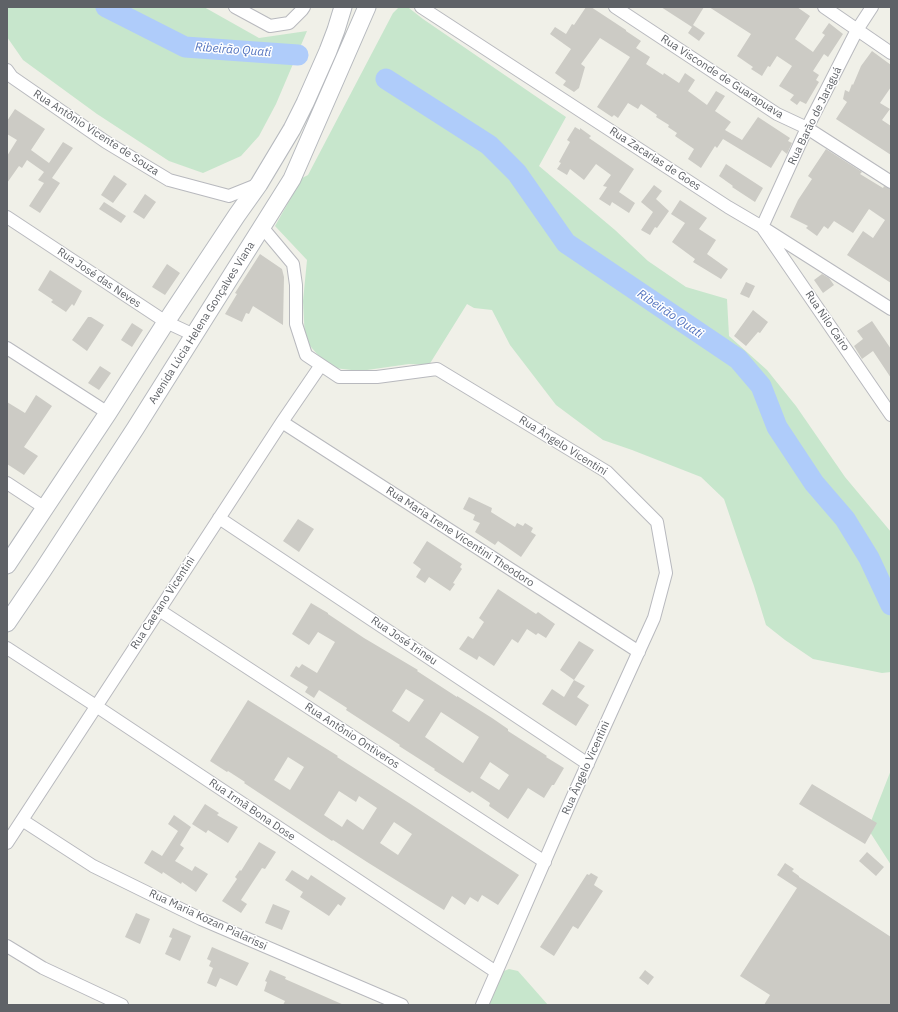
<!DOCTYPE html>
<meta charset="utf-8">
<style>
body{margin:0}
#map{position:relative;width:898px;height:1012px;overflow:hidden;background:#f0f0e8;font-family:"IBM Plex Sans",sans-serif}
canvas{display:block}
.frame{position:absolute;inset:0;border:8px solid #5f6267;pointer-events:none}
</style>
<div id="map">
<canvas width="898" height="1012"></canvas>
<div class="frame"></div>
</div>
<script>
const c = document.querySelector('canvas').getContext('2d');
c.lineJoin = 'round';
function fillPath(path, color) { c.fillStyle = color; c.fill(path, 'evenodd'); }
const poly = rows => new Path2D(rows.map(r => 'M' + r).join(''));
function strokePath(path, color, width, dash) { c.strokeStyle = color; c.lineWidth = width; c.lineCap = dash ? 'butt' : 'round'; c.setLineDash(dash || []); c.stroke(path); }
function write(font, color, halo, rows, align = 'center') {
  c.font = font + ' "IBM Plex Sans",sans-serif'; c.lineWidth = 3; c.setLineDash([]); c.textBaseline = 'middle'; c.strokeStyle = halo; c.fillStyle = color; for (const [text, x, y, turn = 0] of rows) {
    c.save(); c.translate(x, y); c.rotate((+turn || 0) * Math.PI / 180); c.textAlign = isNaN(turn) ? turn : align; if (halo) c.strokeText(text, 0, 0); c.fillText(text, 0, 0); c.restore();
  }
}
fillPath(poly([
 [7,7,204,7,259,38,307,31,276,104,259,136,241,156,203,173,169,161,97,114,23,60,7,37],
 [399,7,409,8,423,19,566,117,539,166,615,230,648,261,686,287,727,299,729,336,767,370,796,406,845,477,891,532,891,672,882,673,813,659,785,640,766,625,754,586,743,555,724,499,701,477,632,450,603,440,556,405,510,345,492,310,474,308,467,304,429,365,409,364,360,371,334,368,317,354,305,340,303,301,307,260,275,226,302,178,308,175,393,13],
 [891,770,891,865,868,829],
 [509,969,518,971,548,1005,485,1005,499,973]
]), '#c7e6cc');
strokePath(poly([
 [106,7,185,47,298,55],
 [386,79,489,145,517,173,566,243,738,359,761,386,777,427,814,483,845,519,869,558,891,605]
]), '#afccfa', 21);
fillPath(poly([
 [586,7,591,7,626,30,626,31,641,41,636,48,650,57,646,64,663,75,664,73,679,83,685,73,695,80,688,91,707,105,716,91,725,96,715,111,731,122,725,130,742,140,758,117,790,138,788,141,792,143,787,154,782,150,771,168,723,139,717,148,715,146,701,168,688,159,694,149,675,136,677,133,668,127,669,125,656,117,657,115,641,104,638,109,628,103,618,118,614,115,612,117,597,107,630,57,600,38,581,64,585,67,579,88,574,92,563,85,566,81,555,73,571,49,550,34,555,27,566,34,572,24,574,25],
 [661,7,704,7,693,25,705,33,699,41,688,33,692,27],
 [709,7,797,7,810,16,795,39,813,52,825,35,822,33,829,23,843,34,828,57,824,54,813,71,819,75,816,80,819,82,806,104,800,101,797,105,790,100,794,95,779,86,792,66,777,56,770,67,768,66,762,76,751,69,753,67,737,56,751,34],
 [872,51,891,65,891,87,880,103,890,109,882,120,891,126,891,155,836,119,847,102,843,99,845,90,849,92,852,84,853,85,861,66],
 [15,109,45,129,31,150,49,163,63,142,73,148,52,178,60,183,40,213,29,206,44,183,38,180,44,172,27,160,22,168,19,166,7,183,7,156,17,140,7,134,7,121],
 [575,127,580,130,580,128,591,136,589,138,634,169,619,192,635,203,629,213,612,202,610,206,599,199,607,187,603,186,611,175,596,164,584,180,570,169,567,175,557,169,561,163,559,162,570,142,567,140],
 [826,149,862,172,860,174,883,188,884,186,891,189,891,283,847,255,863,231,873,238,885,220,869,209,853,233,834,221,828,229,824,226,817,236,806,228,808,226,790,217,798,200,812,179,808,176],
 [726,164,763,188,755,202,732,187,733,186,719,176],
 [114,175,127,184,113,203,101,195],
 [654,185,662,191,656,199,669,211,657,228,655,227,650,235,641,230,653,212,641,202],
 [145,194,156,202,144,219,133,212],
 [680,200,707,218,699,229,716,240,707,254,728,269,721,279,693,262,695,259,672,242,685,223,671,214],
 [104,202,126,216,121,223,99,209],
 [260,254,282,269,284,277,283,325,253,306,249,314,246,313,242,322,225,314,237,294,235,293],
 [167,264,180,273,165,295,152,287],
 [50,270,82,291,74,306,72,304,66,312,51,302,53,300,38,290],
 [822,274,829,278,834,285,823,293,814,280],
 [746,282,755,286,749,298,740,294],
 [753,310,768,322,760,333,758,332,746,346,734,336],
 [88,317,91,317,104,325,87,351,72,340],
 [872,321,891,349,891,378,873,351,862,359,854,346,863,339,857,331],
 [132,323,143,330,132,347,121,340],
 [100,366,111,373,99,390,88,383],
 [36,395,52,406,24,447,38,456,24,475,7,464,7,402,25,413],
 [469,497,492,508,491,512,515,527,517,523,523,526,525,523,533,528,531,532,536,535,521,557,498,541,495,545,475,532,480,523,473,520,475,515,463,509],
 [298,519,314,529,299,552,283,541],
 [427,541,462,564,460,567,462,569,453,583,455,584,450,591,429,577,425,583,416,577,421,569,413,563],
 [498,589,536,614,538,612,555,624,546,638,538,633,536,635,527,629,518,643,512,639,494,666,479,656,477,660,459,649,468,636,473,639,484,622,479,618],
 [311,603,328,613,328,614,364,638,418,670,417,671,457,697,457,696,492,718,508,729,508,731,547,756,546,757,564,768,554,785,552,785,544,798,528,788,508,819,489,806,490,803,472,791,470,793,434,770,435,769,399,746,400,745,346,710,347,708,319,690,314,698,305,692,308,687,290,676,296,666,299,668,302,664,317,673,335,642,318,632,309,645,292,634],
 [406,689,424,700,409,722,392,711],
 [441,712,479,737,463,763,425,737],
 [490,762,509,775,499,790,480,778],
 [579,641,594,650,574,680,560,670],
 [574,680,585,686,577,697,589,705,576,726,542,704,552,689,564,697],
 [248,700,338,756,337,757,409,803,519,875,498,905,482,895,478,902,470,897,465,905,452,896,444,910,367,862,333,840,332,841,244,783,245,782,228,771,227,772,210,761],
 [288,757,304,767,290,790,274,780],
 [339,791,356,802,359,796,377,808,363,830,347,819,342,827,324,815],
 [394,822,412,834,398,855,380,843],
 [812,784,877,823,865,844,799,804],
 [205,804,219,813,217,815,238,827,228,843,208,830,206,833,192,824],
 [174,815,191,827,180,845,184,848,175,861,192,871,195,866,208,874,196,892,182,882,181,884,163,872,162,874,144,863,152,850,162,856,178,831,168,824],
 [259,842,276,852,265,869,262,868,241,900,247,904,241,913,222,901,237,879,235,877,240,870,241,871],
 [867,852,884,867,876,876,859,861],
 [785,863,794,869,792,871,799,876,799,877,891,937,891,1005,764,1005,770,995,740,976,797,888,777,875],
 [292,870,308,880,311,875,346,898,341,906,338,904,329,916,300,897,303,892,285,880],
 [591,873,598,877,594,885,603,891,578,929,573,926,554,956,540,947,587,874,589,875],
 [273,904,290,911,282,930,265,923],
 [136,913,150,919,140,944,125,937],
 [173,928,191,936,180,961,165,954,172,938,169,937],
 [212,947,249,963,237,986,220,978,216,987,207,983,213,968,209,966,211,961,207,959],
 [270,970,286,977,285,979,344,1005,283,1005,285,1001,264,991,267,982,265,981],
 [645,970,654,977,648,985,639,978]
]), '#cccbc5');
const street = poly([
 [235,7,270,26,289,23,302,10,304,7],
 [421,7,728,207,762,227,891,309],
 [615,7,777,114,807,128,891,182],
 [824,7,891,53],
 [872,7,857,30,807,128,762,227,891,415],
 [7,70,12,77,106,142,169,180,229,196,259,184],
 [7,217,166,322,194,335],
 [262,227,293,264,296,285,296,324,306,355,339,377,377,377,437,369,607,472,657,522,666,573,654,618,573,796,482,1005],
 [7,348,108,413],
 [282,422,639,652],
 [7,483,45,508],
 [219,518,588,764],
 [159,610,545,862],
 [7,648,96,706,496,972],
 [22,820,93,866,201,919,402,1005],
 [7,843,282,422,321,365],
 [7,946,43,968,122,1005]
]);
const secondary = poly([
 [7,565,108,413,166,322,237,215,259,184,292,129,305,103,328,51,336,30,343,7],
 [7,623,43,570,135,429,292,179,367,7]
]);
strokePath(street, '#b8b9be', 14);
strokePath(secondary, '#b6b9be', 19);
strokePath(street, '#fff', 12);
strokePath(secondary, '#fff', 17);
write('11px', '#5f6267', '#fff', [
 ["Rua Visconde de Guarapuava",722,77,33],
 ["Rua Barão de Jaraguá",815,116,-64],
 ["Rua Antônio Vicente de Souza",96,133,33],
 ["Rua Zacarias de Goes",655,159,33],
 ["Rua José das Neves",99,278,34],
 ["Rua Nilo Cairo",827,321,56],
 ["Avenida Lúcia Helena Gonçalves Viana",202,323,-58],
 ["Rua Ângelo Vicentini",563,446,32],
 ["Rua Maria Irene Vicentini Theodoro",460,537,33],
 ["Rua Caetano Vicentini",163,603,-57],
 ["Rua José Irineu",404,641,34],
 ["Rua Antônio Ontiveros",352,736,33],
 ["Rua Ângelo Vicentini",586,768,-66],
 ["Rua Irmã Bona Dose",252,810,34],
 ["Rua Maria Kozan Pialarissi",208,920,25]
]);
write('italic 12px', '#5172be', '#fff', [
 ["Ribeirão Quati",233,50,4],
 ["Ribeirão Quati",670,314,34]
]);
</script>
